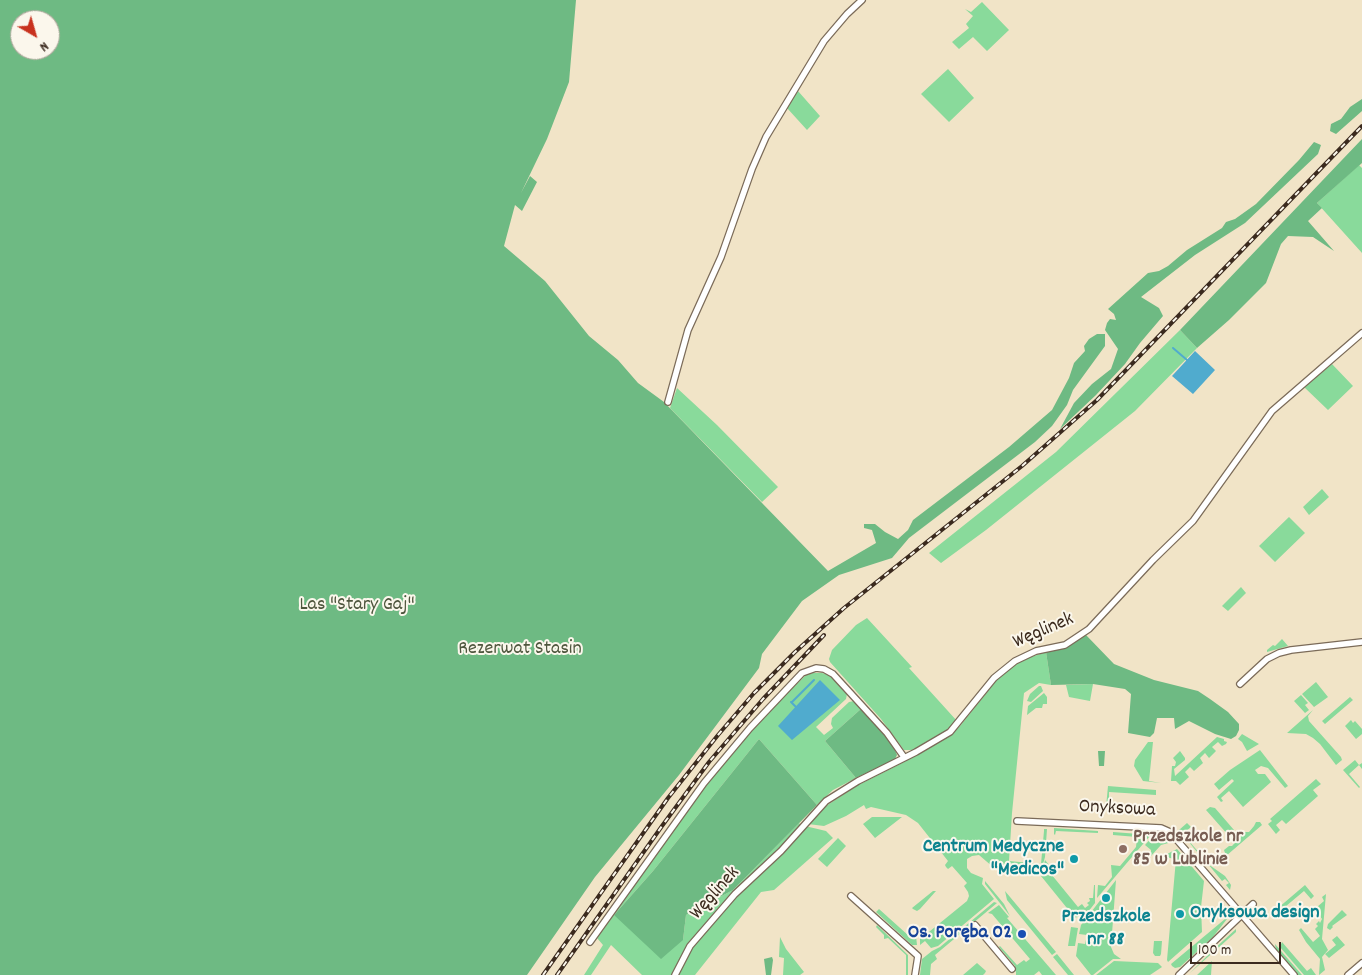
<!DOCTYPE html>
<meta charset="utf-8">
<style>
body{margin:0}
#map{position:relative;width:1362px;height:975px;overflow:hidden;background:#f1e4c7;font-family:Dekko,sans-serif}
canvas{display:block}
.north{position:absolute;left:10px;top:10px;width:50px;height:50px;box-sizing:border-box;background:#fbf7ec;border:1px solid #aea59a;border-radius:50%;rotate:142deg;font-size:14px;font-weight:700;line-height:20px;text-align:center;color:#3b2a1e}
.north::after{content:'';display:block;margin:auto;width:18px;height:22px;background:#c8321e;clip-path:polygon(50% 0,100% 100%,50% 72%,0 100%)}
.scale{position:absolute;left:1190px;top:942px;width:91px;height:22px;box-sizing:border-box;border:2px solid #3b2a1e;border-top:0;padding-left:6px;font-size:15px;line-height:18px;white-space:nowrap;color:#3b2a1e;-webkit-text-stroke:4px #fbf7ec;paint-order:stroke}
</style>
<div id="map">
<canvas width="1362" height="975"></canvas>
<div class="north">N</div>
<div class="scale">100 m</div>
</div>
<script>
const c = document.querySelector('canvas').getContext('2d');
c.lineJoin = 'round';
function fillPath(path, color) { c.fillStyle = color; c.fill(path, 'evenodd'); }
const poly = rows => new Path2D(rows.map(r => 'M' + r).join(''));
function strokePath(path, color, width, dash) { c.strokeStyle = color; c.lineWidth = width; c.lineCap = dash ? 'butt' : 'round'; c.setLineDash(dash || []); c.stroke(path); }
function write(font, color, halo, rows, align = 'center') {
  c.font = font + ' Dekko,sans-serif'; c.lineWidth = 4; c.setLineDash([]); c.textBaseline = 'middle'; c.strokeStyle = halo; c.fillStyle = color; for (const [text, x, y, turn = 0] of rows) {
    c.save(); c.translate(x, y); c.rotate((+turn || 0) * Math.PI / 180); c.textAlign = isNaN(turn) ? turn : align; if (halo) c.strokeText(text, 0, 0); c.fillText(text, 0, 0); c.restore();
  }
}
fillPath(poly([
 [982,2,1009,30,987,51,973,37,959,49,952,42,969,28,966,24,973,16,965,9,971,12],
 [948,69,974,98,949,122,921,94],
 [798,91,820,116,807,130,787,108],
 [1359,165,1362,168,1362,253,1317,203],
 [1180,330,1197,348,1135,411,986,530,941,563,929,553,1056,452],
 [1332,364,1353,386,1328,410,1304,387],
 [677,388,717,425,778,487,762,502,670,408],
 [1322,489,1329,497,1309,515,1303,507],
 [1289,517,1305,533,1275,562,1259,546],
 [1241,587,1246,593,1228,611,1222,606],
 [867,618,912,667,909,668,957,721,949,730,914,750,904,750,881,719,830,662,829,659,832,650,856,625],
 [1282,639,1288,646,1267,652,1267,650,1273,645,1275,646],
 [1046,652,1051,685,1039,683,1024,693,1012,813,1009,861,1041,864,1044,831,1044,829,1047,829,1045,857,1040,875,993,867,979,855,972,856,967,859,967,868,971,873,983,878,982,884,994,899,938,946,931,948,925,941,920,945,920,936,924,936,967,901,969,896,968,892,964,886,967,883,952,866,948,869,946,867,945,865,948,861,918,823,906,815,871,807,866,809,864,805,846,816,824,826,808,824,826,806,858,785,900,764,948,737,960,726,1000,676,1022,660],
 [813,673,822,673,829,675,847,694,846,699,816,727,824,735,833,728,831,724,832,718,849,702,854,701,862,708,825,741,856,778,833,790,817,805,759,739,653,871,614,915,683,940,686,915,733,890,799,823,803,827,805,826,826,831,833,838,774,890,761,892,695,975,677,975,689,949,672,975,642,975,611,945,591,975,584,975,603,945,597,938,710,779,734,750,782,698,806,675],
 [1316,682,1328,697,1314,707,1302,694],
 [1093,684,1090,701,1069,697,1066,685],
 [1039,686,1041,686,1043,691,1031,702,1027,701,1030,694],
 [1044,693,1047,697,1047,704,1043,704,1042,708,1036,708,1027,715,1028,706],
 [1301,695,1308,703,1305,705,1309,710,1305,713,1294,701],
 [1350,697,1353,700,1325,724,1322,721],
 [1313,710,1308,716,1309,721,1341,757,1342,760,1336,765,1320,744,1313,738,1306,734,1287,733],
 [1351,720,1353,723,1355,721,1362,729,1362,734,1356,739,1345,726],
 [1242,734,1259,744,1247,751,1242,742,1238,739],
 [1217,737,1224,739,1224,741,1227,742,1226,744,1222,746,1218,742,1212,747,1216,751,1209,758,1205,753,1200,758,1203,763,1194,771,1190,767,1185,772,1189,777,1180,785,1176,781,1171,781,1172,766,1175,766,1176,762,1173,758,1180,751,1185,758,1185,760,1174,769,1175,776],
 [1148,742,1153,742,1149,781,1161,783,1143,781,1134,766,1135,760],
 [1260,750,1288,786,1285,788,1268,768,1261,766,1255,770,1258,774,1265,774,1271,782,1243,807,1229,791,1221,798,1223,801,1221,802,1217,797,1234,781,1232,779,1219,790,1214,784,1230,770],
 [1355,760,1359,765,1362,763,1362,769,1359,765,1349,774,1360,787,1359,788,1343,770],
 [1316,779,1321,784,1313,790,1318,796,1286,824,1282,820,1276,825,1280,830,1276,834,1268,824,1272,821,1270,819],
 [1108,786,1156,790,1156,795,1109,792,1109,804,1119,806,1119,808,1106,807],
 [1210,807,1215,808,1234,830,1234,832,1229,836,1206,810],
 [872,817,902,817,875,838,863,824],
 [1256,822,1260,822,1262,825,1226,856,1224,850,1229,846,1232,846,1245,832,1249,832,1254,826],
 [1187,823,1191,827,1183,834,1201,855,1205,852,1206,854,1205,858,1202,858,1179,830],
 [1054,828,1098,831,1098,833,1056,831,1055,835,1054,834],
 [1113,832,1139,834,1139,839,1143,839,1143,834,1149,834,1149,837,1097,898,1098,885,1105,886,1112,877,1111,865,1120,866,1136,847,1137,837,1113,835],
 [1154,835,1167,837,1172,842,1161,845,1151,856,1151,850,1145,845],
 [838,838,846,846,827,867,818,859],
 [1177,849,1204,881,1201,907,1202,932,1168,962,1167,960,1176,859,1164,857,1165,855],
 [1045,860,1050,866,1047,869,1078,907,1082,904,1085,908,1089,905,1087,903,1090,901,1089,898,1093,898,1094,885,1095,885,1095,903,1084,917,1081,915,1075,918,1041,876],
 [1208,864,1225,876,1231,885,1230,890,1226,885,1229,883,1225,879,1222,881],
 [1116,880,1111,947,1114,954,1121,959,1113,959,1093,975,1091,975,1076,956,1078,943,1085,944,1087,935,1079,934,1081,925],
 [985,881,1004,904,1010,916,985,884],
 [1305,885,1314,896,1311,899,1304,891,1273,917,1271,914],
 [933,891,936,891,920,909,917,911,913,909,912,908],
 [1005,891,1056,952,1052,955,1007,900],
 [1326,894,1322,939,1328,950,1322,957,1325,970,1319,975,1320,959,1306,942,1299,930,1301,928,1313,942,1320,936,1315,929,1318,926,1316,924,1319,921,1320,923,1322,919,1316,910,1317,907,1324,901,1322,897],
 [994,902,997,903,935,955,937,959,931,964,930,975,920,975,922,959,932,951,940,947],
 [999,905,1009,917,1007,918,1056,975,1042,975,1039,971,1034,975,1016,975,1016,972,1013,968,1015,966,999,947,1000,946,1017,965,1024,960,1026,962,1030,959,992,914,988,913],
 [879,909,909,936,916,936,917,945,912,945,876,912],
 [1342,910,1347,915,1332,926,1333,927,1330,930,1327,928,1328,924],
 [1225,919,1227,919,1213,937,1180,967,1175,968,1172,966,1171,964],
 [877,925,908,955,908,975,906,975,906,955,888,938,884,939,884,935,876,927],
 [1071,927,1078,928,1075,946,1068,946],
 [1236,929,1236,932,1190,973,1213,950],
 [1337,936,1345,945,1329,958,1325,954,1336,945,1332,940],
 [780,937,786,949,804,972,800,975,783,975,784,958,779,957],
 [1154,941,1162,941,1161,954,1160,956,1155,956,1153,953],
 [1282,942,1307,971,1311,968,1316,975,1304,975,1280,947],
 [1275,944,1302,975,1298,975,1276,950],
 [1057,954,1074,975,1068,975,1053,957],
 [1114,961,1158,963,1162,967,1150,975,1096,975],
 [1212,961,1211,975,1196,975,1197,975],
 [977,963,986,971,985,973,983,975,963,975]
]), '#89da9b');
fillPath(poly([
 [0,0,576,0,569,82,547,139,521,193,530,176,537,182,522,211,515,205,504,246,545,281,589,336,618,360,638,383,664,402,828,571,876,543,872,530,864,528,864,524,875,524,885,532,898,539,908,530,913,520,1009,447,1052,410,1069,378,1074,363,1085,351,1084,346,1089,339,1097,334,1105,334,1105,346,1073,390,1067,405,1052,426,1035,442,909,538,892,558,839,575,802,601,762,654,759,668,679,775,595,877,527,975,0,975],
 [20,20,50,20,50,50,20,50],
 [1362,99,1362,111,1336,134,1330,131,1331,124,1341,119,1350,107],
 [1362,139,1362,163,1317,203,1322,208,1308,221,1334,251,1313,237,1288,236,1281,244,1266,283,1229,320,1197,348,1180,330],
 [1314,142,1321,145,1318,154,1245,223,1195,255,1141,297,1159,308,1163,316,1140,343,1125,364,1096,395,1060,429,1074,403,1092,384,1111,369,1118,349,1105,330,1107,323,1110,319,1116,320,1114,314,1108,309,1148,273,1159,271,1168,266,1187,250,1222,228,1226,222,1235,219,1256,204,1299,160],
 [1086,635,1114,664,1154,680,1198,691,1210,699,1228,712,1239,724,1239,730,1236,736,1231,739,1215,734,1189,721,1175,729,1174,718,1157,718,1154,733,1150,737,1128,733,1131,694,1125,689,1093,684,1051,685,1046,652,1064,648],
 [862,708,893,745,897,755,895,759,856,778,825,741],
 [759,739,817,805,733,890,686,915,683,940,661,959,614,915,653,871],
 [1098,751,1105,751,1104,766,1099,766],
 [772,957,773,960,771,975,766,975,764,959]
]), '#6eba83');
fillPath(poly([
 [1195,351,1215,370,1193,394,1172,376],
 [820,680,840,700,792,740,778,726]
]), '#50abce');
strokePath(poly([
 [1173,348,1187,360],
 [791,702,796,707],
 [792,702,814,680]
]), '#50abce', 2);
const minor = poly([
 [668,402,688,330,721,257,752,169,766,137,824,41,847,14,862,0],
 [1240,684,1267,659,1279,653,1291,650,1362,642],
 [1017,821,1161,828,1170,832,1294,975],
 [851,896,918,956,915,975],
 [975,925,1012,969],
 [590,942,704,783,750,728,802,673,816,668,824,669,833,674,887,733,904,757],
 [675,975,690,946,735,894,781,851,826,801,858,781,916,752,950,732,994,678,1015,661,1036,651,1065,645,1089,629,1153,560,1193,521,1272,411,1362,333],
 [1179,975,1253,904],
 [1348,975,1362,963]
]);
strokePath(minor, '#7b6b59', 8);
strokePath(minor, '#fff', 5.5);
const rail = poly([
 [543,975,668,798,718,735,754,693,795,652,844,608,1022,466,1097,400,1362,126],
 [557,975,662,826,709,762,763,699,824,635]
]);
strokePath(rail, '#3b2a1e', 4);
strokePath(rail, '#fbf7ec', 2, [5.5]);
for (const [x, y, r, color] of [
 [1123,849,5,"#8d6e63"],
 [1074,859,5,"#0f9aa8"],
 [1106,898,5,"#0f9aa8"],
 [1180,914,5,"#0f9aa8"],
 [1022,934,5,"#1a4fb4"]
]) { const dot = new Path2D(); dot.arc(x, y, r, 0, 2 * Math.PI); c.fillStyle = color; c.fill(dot); strokePath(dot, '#fbf7ec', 2); }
write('20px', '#4e563d', '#fbf7ec', [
 ["Las \"Stary Gaj\"",357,606],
 ["Rezerwat Stasin",520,650]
]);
write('20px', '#3b2a1e', '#fbf7ec', [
 ["Węglinek",1044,632,-23],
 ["Onyksowa",1117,810,3],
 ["Węglinek",716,894,-48]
]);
write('bold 20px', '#785e54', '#fbf7ec', [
 ["Przedszkole nr",1133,838],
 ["85 w Lublinie",1133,861]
], 'left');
write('bold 20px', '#0d838f', '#fbf7ec', [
 ["Centrum Medyczne",1064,848],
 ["\"Medicos\"",1064,871],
 ["Onyksowa design",1190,914,"left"],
 ["Przedszkole",1106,918,"center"],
 ["nr 88",1106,941,"center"]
], 'right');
write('bold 20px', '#164399', '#fbf7ec', [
 ["Os. Poręba 02",1012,934]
], 'right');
</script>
